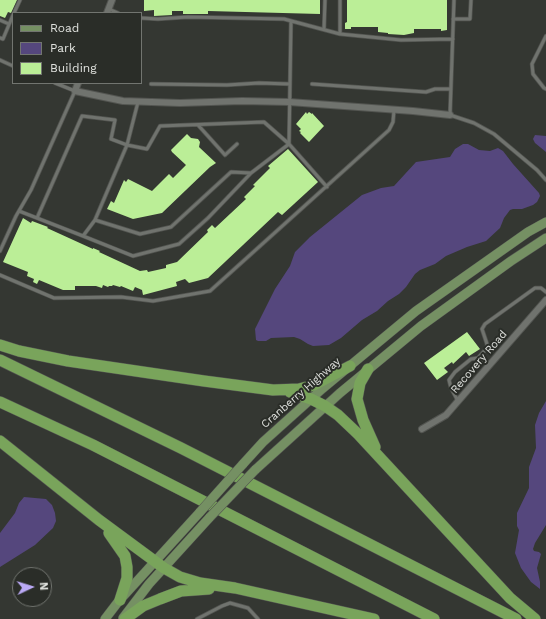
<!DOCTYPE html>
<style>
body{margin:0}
#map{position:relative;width:546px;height:619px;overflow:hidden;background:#343732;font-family:"Work Sans",sans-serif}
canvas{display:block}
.legend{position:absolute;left:12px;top:12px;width:130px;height:72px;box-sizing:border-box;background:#2a2d28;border:1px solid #727570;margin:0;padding:5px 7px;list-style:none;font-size:12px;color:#dfe1dd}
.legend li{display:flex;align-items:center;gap:8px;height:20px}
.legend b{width:20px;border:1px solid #727570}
.north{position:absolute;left:12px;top:567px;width:40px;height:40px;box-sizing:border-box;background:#2a2d28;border:1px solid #727570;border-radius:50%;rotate:86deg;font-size:11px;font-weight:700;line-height:16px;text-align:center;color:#dfe1dd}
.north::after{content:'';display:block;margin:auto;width:14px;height:18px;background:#bbaaf6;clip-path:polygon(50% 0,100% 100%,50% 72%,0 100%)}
</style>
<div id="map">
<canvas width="546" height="619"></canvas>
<ul class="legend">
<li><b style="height:5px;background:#759063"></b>Road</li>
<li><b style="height:11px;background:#55477d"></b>Park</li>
<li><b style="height:11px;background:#bbee97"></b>Building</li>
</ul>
<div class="north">N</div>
</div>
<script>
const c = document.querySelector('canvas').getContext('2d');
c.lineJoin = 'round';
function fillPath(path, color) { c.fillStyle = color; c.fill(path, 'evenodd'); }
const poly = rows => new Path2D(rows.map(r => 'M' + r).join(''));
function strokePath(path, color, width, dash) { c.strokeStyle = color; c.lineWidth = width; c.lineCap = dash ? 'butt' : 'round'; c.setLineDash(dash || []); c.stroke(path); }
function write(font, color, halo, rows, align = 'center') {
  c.font = font + ' "Work Sans",sans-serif'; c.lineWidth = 4; c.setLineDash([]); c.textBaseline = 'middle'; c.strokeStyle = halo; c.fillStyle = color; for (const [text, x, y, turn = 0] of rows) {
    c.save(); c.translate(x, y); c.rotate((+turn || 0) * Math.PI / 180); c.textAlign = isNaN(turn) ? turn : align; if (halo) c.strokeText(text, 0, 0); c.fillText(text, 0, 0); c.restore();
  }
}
fillPath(poly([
 [535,135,546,136,546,152,535,143,533,139],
 [463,144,468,144,479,150,490,151,498,148,503,151,513,164,539,193,540,196,537,202,533,205,522,209,513,209,510,210,504,218,500,228,486,241,467,247,446,256,435,264,420,270,415,274,406,287,399,294,388,301,377,311,362,320,341,338,329,345,313,346,308,344,300,339,294,337,271,338,266,341,258,341,256,340,255,329,275,289,290,266,295,252,310,237,362,195,381,188,394,186,416,162,450,157,455,149],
 [546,401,546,525,535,543,533,549,534,551,539,552,541,554,537,568,540,582,540,589,531,582,521,568,515,553,519,530,517,526,517,513,529,488,529,467,536,448,535,425,539,413],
 [24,497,46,499,52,505,55,513,56,521,53,528,35,545,0,567,0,533,15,513,19,503]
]), '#55477d');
fillPath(poly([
 [0,0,17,0,11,13,8,12,5,18,0,16],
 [144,0,320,0,320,14,208,11,208,14,183,14,183,11,172,11,172,15,154,16,154,10,144,11],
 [347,0,447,0,447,30,441,31,441,29,414,29,414,33,404,35,388,34,388,33,378,32,378,27,351,27,351,29,345,29,345,23,347,22],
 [306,112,307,114,309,112,312,114,312,113,324,126,309,142,300,133,301,132,299,131,301,129,296,124],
 [187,134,191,138,198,139,200,142,199,147,216,163,210,167,162,213,133,219,107,209,111,201,114,203,124,180,126,182,128,179,152,191,169,174,173,178,186,165,172,152,171,150],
 [288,149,318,182,282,215,278,212,208,278,189,283,185,279,176,282,177,286,143,295,142,290,135,287,133,291,121,286,120,287,113,285,112,286,109,286,108,287,103,285,102,288,96,286,75,286,75,290,63,290,39,280,37,284,33,282,34,279,27,276,28,272,3,262,23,218,31,223,32,221,48,227,47,228,93,249,93,248,100,251,99,252,140,271,147,270,148,272,166,268,166,265,177,262,208,232,207,230,212,225,215,228,246,199,244,197,255,186,253,185,270,168,268,166],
 [467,332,480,349,469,356,466,352,453,364,452,362,444,368,448,372,437,380,424,363]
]), '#bbee97');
const service = poly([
 [454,0,450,115,474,123,494,134,537,170,546,180],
 [109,9,118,13],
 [14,13,20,0],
 [141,18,158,19,188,17,284,19,340,34,401,40,453,39],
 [453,19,470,19,471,0],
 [0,20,9,24],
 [324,29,325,0],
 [340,34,340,0],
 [546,36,532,64,533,74,544,88,546,89],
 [0,38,3,39,13,15],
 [0,60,13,66],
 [151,84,227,85,259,83,290,84,289,144,327,187],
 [290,84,291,21],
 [312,84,426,92,435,89,451,89],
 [198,125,225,155,237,144],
 [19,211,83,236,95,220,127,145,138,102],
 [37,218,82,116,115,120,111,139,127,145,147,149,160,126,264,122,289,144,251,173,208,218,179,244,133,256,83,236],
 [95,220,140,234,171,227,231,172,251,173],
 [0,251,16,216,31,190,75,91,55,83],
 [0,275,54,298,121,297,153,301,210,291,389,130,393,122,394,110],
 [478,358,487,348,487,344,482,329,485,324,535,288,541,288,546,292],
 [458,401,451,388,449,380,455,372,471,359,478,358,490,363],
 [197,619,222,606,230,603,248,608,258,619]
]);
const minor = poly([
 [107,13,112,0],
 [78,83,75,91,123,101,180,103,242,101,289,102,413,111,450,115],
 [422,429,446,415,546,300]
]);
const primary = poly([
 [243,464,263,442,322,389,416,311,528,232,546,222],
 [255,470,340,393,421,326,511,261,546,238],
 [123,618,149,584,210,517],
 [105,619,118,602,200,512]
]);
const motorway = poly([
 [0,345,19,351,68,361,204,381,273,390,299,389,314,385,350,366],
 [0,360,181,448,516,619],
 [368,369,360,383,357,399,363,420,375,447],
 [290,392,311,399,325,406,338,415,358,434,510,598,535,619],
 [0,402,93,445,434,619],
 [0,441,99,520,164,568,180,577,200,583,235,588,374,619],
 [109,533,125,556,127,567,127,578,120,600],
 [125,619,143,606,160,599,181,591,209,589]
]);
strokePath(service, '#535551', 4.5);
strokePath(minor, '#535551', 8);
strokePath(primary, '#535551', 10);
strokePath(motorway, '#535551', 12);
strokePath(service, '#70736e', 3);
strokePath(minor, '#70736e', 6);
strokePath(primary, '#759063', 9);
strokePath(motorway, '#79a45b', 11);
const primaryBridge = poly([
 [200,512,243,464],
 [210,517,255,470]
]);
strokePath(primaryBridge, '#535551', 10, []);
strokePath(primaryBridge, '#759063', 9);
write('11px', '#dfe1dd', '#2a2d28', [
 ["Recovery Road",479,362,-49],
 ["Cranberry Highway",301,393,-41]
]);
</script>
